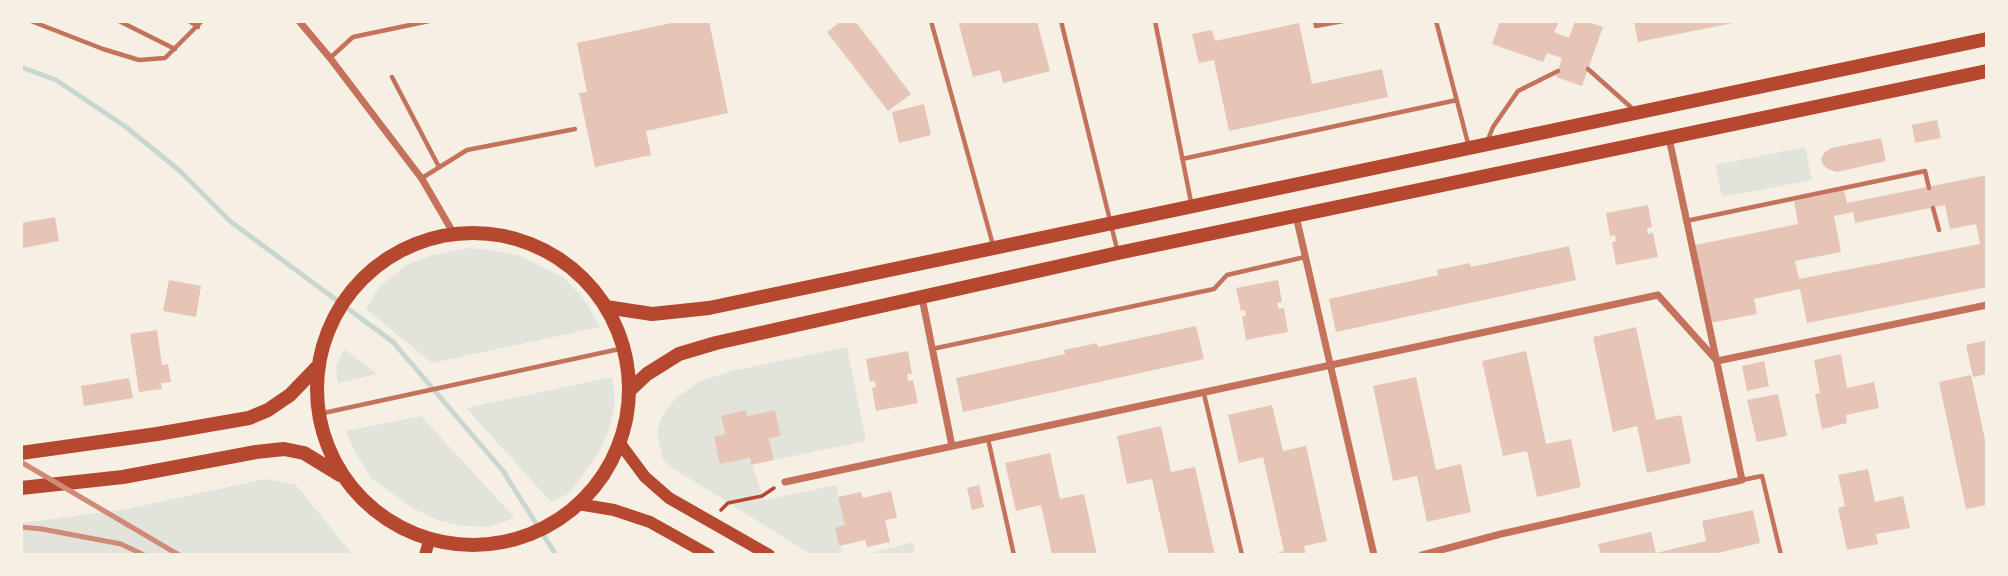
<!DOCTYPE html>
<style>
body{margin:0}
#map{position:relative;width:2008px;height:576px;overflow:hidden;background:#f6efe4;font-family:Signika,sans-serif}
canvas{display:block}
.frame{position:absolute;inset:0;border:23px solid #f6efe4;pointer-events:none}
</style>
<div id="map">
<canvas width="2008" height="576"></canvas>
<div class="frame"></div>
</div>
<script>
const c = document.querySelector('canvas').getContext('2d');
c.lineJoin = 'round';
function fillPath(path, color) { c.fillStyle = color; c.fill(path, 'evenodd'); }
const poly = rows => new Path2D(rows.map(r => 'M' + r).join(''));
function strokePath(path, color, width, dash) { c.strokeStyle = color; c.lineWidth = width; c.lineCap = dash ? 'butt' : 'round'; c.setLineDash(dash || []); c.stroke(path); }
fillPath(poly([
 [1805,147,1812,180,1722,197,1715,165],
 [468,248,491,250,521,256,564,278,584,299,600,327,432,363,366,309,379,287,406,265,433,255],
 [847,347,866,441,774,460,769,438,781,435,775,410,747,416,745,411,721,416,725,434,714,437,720,464,750,458,764,500,836,485,845,525,835,528,843,555,812,555,671,467,663,460,657,432,662,416,675,399,700,381,732,371],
 [344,349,377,374,338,383,336,367],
 [612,377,615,403,608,433,599,452,570,493,551,502,466,408],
 [421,416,515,518,489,527,464,526,440,521,414,509,372,479,356,454,346,431],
 [265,479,295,484,353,555,21,555,21,523,127,509],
 [913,542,916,555,864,555]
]), '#e2e4dc');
strokePath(poly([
 [21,67,56,80,126,127,180,171,231,222,393,342,503,471,556,555]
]), '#c9d6d2', 5);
fillPath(poly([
 [681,21,709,21,728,113,646,131,651,155,595,167,579,93,587,92,577,43],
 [841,21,855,21,911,94,888,111,827,32],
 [958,21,1037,21,1050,71,1003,83,1000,70,973,77],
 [1500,21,1559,21,1554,32,1569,38,1575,21,1586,21,1603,27,1582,86,1556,77,1562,58,1547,53,1543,62,1492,44],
 [1634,21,1738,21,1738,22,1638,42],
 [1299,23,1312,84,1382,69,1388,97,1229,131,1214,60,1199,63,1192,34,1212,30,1215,41],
 [924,104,931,135,899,143,892,112],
 [1937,120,1941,138,1915,143,1912,125],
 [1881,138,1886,161,1837,172,1828,169,1823,165,1821,159,1824,153,1831,148],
 [1987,175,1987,287,1807,323,1800,289,1754,299,1757,314,1710,323,1695,245,1798,224,1794,201,1844,190,1847,203],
 [1945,205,1950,229,1976,224,1980,244,1799,279,1795,261,1841,252,1834,216,1853,212,1855,223],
 [1648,205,1652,227,1647,228,1648,234,1653,233,1658,257,1616,265,1612,242,1616,241,1615,235,1610,236,1606,213],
 [55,217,59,241,23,248,21,223],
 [1569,246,1576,280,1336,332,1329,299,1438,275,1437,270,1470,263,1471,267],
 [169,280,201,286,196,317,163,311],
 [1278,280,1282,302,1277,303,1279,309,1284,308,1288,332,1246,340,1242,316,1246,316,1245,310,1241,311,1236,288],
 [1196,326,1204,359,963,412,956,378,1065,354,1064,350,1097,343,1098,347],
 [1636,327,1656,420,1681,415,1691,463,1647,473,1637,426,1613,432,1593,337],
 [157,330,162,365,168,364,171,382,161,383,162,389,139,392,130,334],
 [1987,340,1987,374,1973,377,1966,345],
 [908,351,912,374,907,374,908,381,913,380,918,403,876,411,872,388,876,387,875,381,870,382,866,359],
 [1526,351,1546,444,1571,439,1581,487,1537,497,1527,451,1503,456,1482,361],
 [1841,354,1847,388,1874,382,1879,408,1846,415,1847,423,1822,429,1815,394,1820,393,1814,360],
 [1764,361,1769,386,1747,391,1742,366],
 [1971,375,1987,449,1987,505,1966,509,1939,382],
 [1416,377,1436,470,1461,464,1471,512,1427,522,1417,476,1393,481,1373,386],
 [129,378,133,398,84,406,81,386],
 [1778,394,1787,436,1757,442,1747,400],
 [1272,405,1283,451,1306,446,1327,541,1304,546,1306,555,1270,555,1284,551,1263,457,1239,463,1228,415],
 [746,410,747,416,775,410,781,436,769,438,774,460,751,465,750,458,720,464,714,437,725,434,721,416],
 [1161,426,1171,472,1195,467,1215,555,1169,555,1152,479,1127,484,1117,436],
 [1050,453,1060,499,1084,494,1097,555,1052,555,1041,505,1016,511,1005,463],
 [1868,469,1875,502,1903,496,1910,528,1876,534,1878,544,1847,550,1838,508,1845,506,1838,475],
 [979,485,984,507,972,510,967,488],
 [891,491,897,518,885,520,890,542,867,547,865,540,839,546,835,528,845,525,838,497,861,492,863,498],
 [1753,510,1760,543,1709,555,1601,555,1598,544,1651,532,1656,553,1706,541,1702,521]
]), '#e6c5b7');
strokePath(poly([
 [721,510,728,503,762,496,774,488]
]), '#b5482f', 3.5);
strokePath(poly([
 [31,21,103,49,139,60,165,58,202,21],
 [119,21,175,49],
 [189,21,198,27],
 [931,21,993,245],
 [1061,21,1117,249],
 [1155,21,1191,202],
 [1315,21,1316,26,1343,21],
 [1436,21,1469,147],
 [330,58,353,37,429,21],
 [1588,69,1634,110],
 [392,77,439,167],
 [1487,142,1493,127,1518,91,1558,71],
 [1182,159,1457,100],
 [422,178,467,150,575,129],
 [1933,208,1939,230],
 [1686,221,1925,171,1929,188],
 [932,349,1214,289,1227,275,1305,257],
 [1204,394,1242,555],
 [319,414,624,348],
 [988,439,1014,555],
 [1742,480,1762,476,1781,555]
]), '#c5725c', 4.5);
strokePath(poly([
 [299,21,330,58,422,179,454,234],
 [1296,216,1374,555],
 [922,298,952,446],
 [785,482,1658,295,1717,361,1987,305],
 [1422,555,1501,534,1742,480,1669,138]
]), '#c5725c', 7);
strokePath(poly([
 [619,442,645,477,669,498,769,555],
 [578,504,614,510,650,522,709,555],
 [425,555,430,538]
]), '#b5482f', 12);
strokePath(poly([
 '317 389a156 156 0 1 1 312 0a156 156 0 1 1-312 0Z',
 [606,307,652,314,709,308,1987,39],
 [629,391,647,374,679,354,716,343,1118,253,1987,71],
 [21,453,157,434,249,418,268,410,290,395,318,366],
 [21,488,123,477,256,452,284,449,304,453,340,475]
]), '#b5482f', 14);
strokePath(poly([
 [21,462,179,555],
 [21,527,42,529,121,544,144,555]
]), '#cf8b77', 5);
</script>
